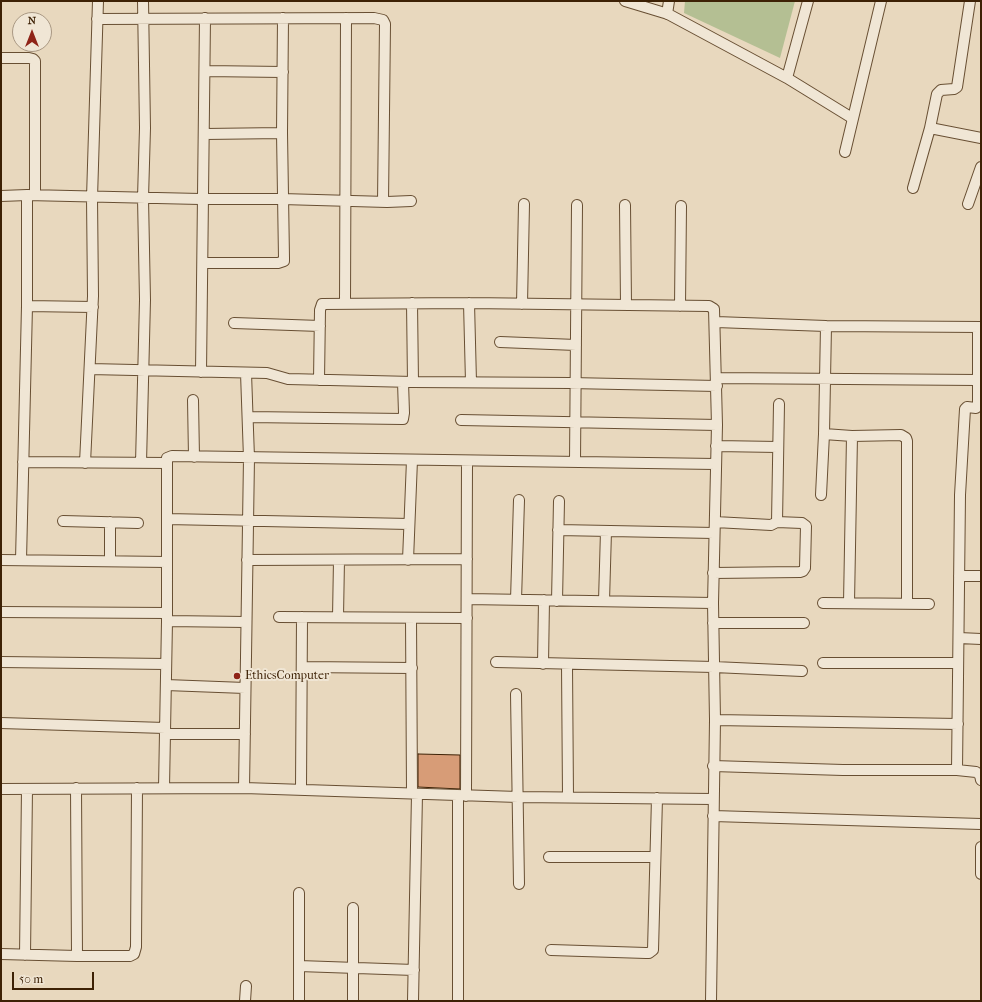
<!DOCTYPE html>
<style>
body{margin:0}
#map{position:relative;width:982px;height:1002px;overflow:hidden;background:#e8d8be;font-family:"IM FELL French Canon",serif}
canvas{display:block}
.frame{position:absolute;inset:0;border:2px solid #3d2105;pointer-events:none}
.north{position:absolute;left:12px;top:12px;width:40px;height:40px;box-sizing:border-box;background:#f0e6d5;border:1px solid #a89782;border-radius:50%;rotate:0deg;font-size:11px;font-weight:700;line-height:16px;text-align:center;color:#3d2105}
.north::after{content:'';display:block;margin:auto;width:14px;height:18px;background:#8f2418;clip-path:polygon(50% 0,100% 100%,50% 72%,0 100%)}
.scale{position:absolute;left:12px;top:972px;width:82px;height:18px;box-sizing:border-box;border:2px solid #3d2105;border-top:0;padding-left:5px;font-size:12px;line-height:14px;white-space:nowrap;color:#3d2105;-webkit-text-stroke:3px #f0e6d5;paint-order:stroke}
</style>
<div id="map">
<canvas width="982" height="1002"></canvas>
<div class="frame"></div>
<div class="north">N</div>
<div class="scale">50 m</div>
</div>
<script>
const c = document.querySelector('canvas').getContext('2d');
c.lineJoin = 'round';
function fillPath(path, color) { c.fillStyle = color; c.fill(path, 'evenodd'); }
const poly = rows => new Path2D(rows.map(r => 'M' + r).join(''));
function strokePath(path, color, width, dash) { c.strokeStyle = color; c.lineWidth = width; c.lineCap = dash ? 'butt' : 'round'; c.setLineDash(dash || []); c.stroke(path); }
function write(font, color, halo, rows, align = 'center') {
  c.font = font + ' "IM FELL French Canon",serif'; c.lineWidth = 4; c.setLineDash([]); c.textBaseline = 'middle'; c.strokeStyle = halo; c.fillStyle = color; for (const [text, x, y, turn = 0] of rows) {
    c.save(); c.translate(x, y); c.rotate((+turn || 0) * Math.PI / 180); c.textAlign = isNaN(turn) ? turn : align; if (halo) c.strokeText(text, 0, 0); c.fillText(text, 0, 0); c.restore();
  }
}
fillPath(poly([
 [685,1,795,1,780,58,684,13]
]), '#b4bf93');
const building = poly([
 [418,754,460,755,460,789,418,787,418,754]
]);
fillPath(building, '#d79c77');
strokePath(building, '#3d2105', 1);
const minor = poly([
 [625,1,668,14,787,78,852,118],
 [667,14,669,1],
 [97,19,374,18,383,20,385,24,383,202],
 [1,58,29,58,33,59,35,61,35,195],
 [205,71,283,72],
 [787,78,808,1],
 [930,128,981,138],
 [205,134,282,133],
 [845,152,881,1],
 [913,188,930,128,937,94,941,90,954,89,957,87,970,1],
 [1,196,27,195,200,199,282,199,387,202,411,201],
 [968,204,981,167],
 [625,205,626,305],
 [203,263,278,263,284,261,284,258,282,133,283,18],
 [345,303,346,18],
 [412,303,413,382],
 [469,303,471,382],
 [522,304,524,204],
 [27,306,93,307],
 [680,306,681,206],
 [716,322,826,326],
 [234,323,320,326],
 [500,342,576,345],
 [90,369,267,373,288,379,413,382,570,383,717,386],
 [201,372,205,18],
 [717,378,977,380],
 [319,380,320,310,322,304,469,303,709,306,714,309,717,425,713,603,715,720,711,1001],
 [193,400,194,457],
 [248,417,403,419,404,413,403,382],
 [461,420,717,425],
 [824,434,852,436,901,435,906,438,907,441,907,603],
 [716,446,778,447],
 [23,462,167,463,167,458,172,456,715,464],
 [575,462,577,205],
 [85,463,93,296,92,198,98,1],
 [141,463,145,300,143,198,145,128,143,1],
 [821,495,824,434,826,326,981,327],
 [167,519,409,524],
 [63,521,138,523],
 [715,522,771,525,777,522,779,404],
 [558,530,714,533],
 [1,560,167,562],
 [21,560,27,306,27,195],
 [247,560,467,559],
 [408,560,412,460],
 [110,561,110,522],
 [713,573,800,572,803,571,805,568,806,526,802,523,777,522],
 [959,576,981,576],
 [467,599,713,603],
 [516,600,519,500],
 [557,601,559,501],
 [604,601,606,531],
 [823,603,929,604],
 [849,603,852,436],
 [1,612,167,613],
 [279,617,467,618],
 [338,617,339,560],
 [411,618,412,793],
 [167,621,246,622],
 [713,623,804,623],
 [959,638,981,639],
 [1,662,166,664],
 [496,662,714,667,802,671],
 [823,663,958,663],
 [543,664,544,600],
 [567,665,568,797],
 [302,667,412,668],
 [166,685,245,688],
 [516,694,519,884],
 [715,720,958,724],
 [1,723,165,728],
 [165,734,245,734],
 [713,766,843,770,957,770,976,772,980,775,981,780],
 [957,770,960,495,965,409,967,407,976,408,978,406,978,327],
 [76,788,77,956],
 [164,788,167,621,167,463],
 [244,788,249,458,246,373],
 [1,789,244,788,518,797,713,799],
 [301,789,302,617],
 [466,796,467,461],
 [713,816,981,824],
 [981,847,981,874],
 [549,857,655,857],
 [299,893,299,1001],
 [353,908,353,1001],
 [551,950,646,953,649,953,653,950,657,798],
 [1,954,77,956,130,956,134,954,136,947,137,788],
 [25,955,27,789],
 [299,966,414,970],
 [245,1001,246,986],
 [413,1001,417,794],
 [458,1001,458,796]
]);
strokePath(minor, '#684f33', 12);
strokePath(minor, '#f0e6d5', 10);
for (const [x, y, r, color] of [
 [237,676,4,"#8f2418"]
]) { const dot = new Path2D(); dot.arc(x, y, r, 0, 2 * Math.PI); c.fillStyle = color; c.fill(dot); strokePath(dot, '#f0e6d5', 1.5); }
write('12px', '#3d2105', '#f0e6d5', [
 ["EthicsComputer",245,676]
], 'left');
</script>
